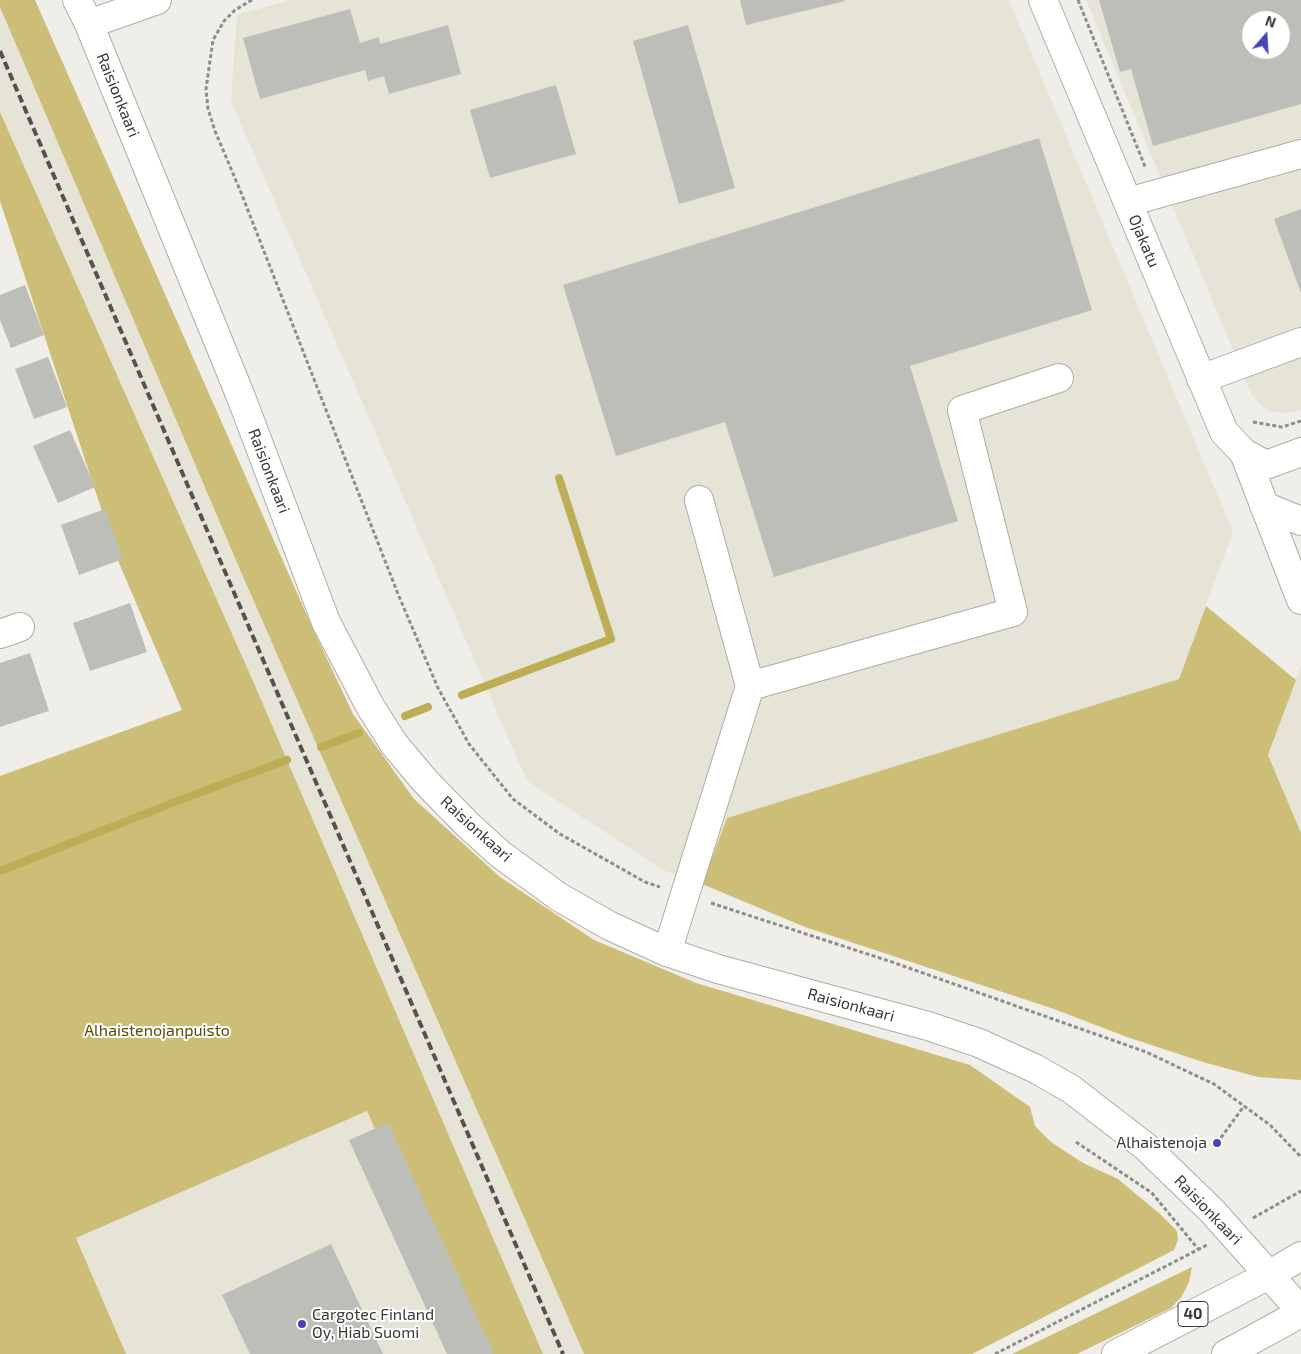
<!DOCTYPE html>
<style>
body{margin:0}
#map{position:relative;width:1301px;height:1354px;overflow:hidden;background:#efeee8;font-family:"Exo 2",sans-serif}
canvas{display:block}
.north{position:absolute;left:1241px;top:10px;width:50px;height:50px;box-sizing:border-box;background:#fff;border:1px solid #b0b0af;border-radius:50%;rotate:19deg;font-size:14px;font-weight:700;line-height:20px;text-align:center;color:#393937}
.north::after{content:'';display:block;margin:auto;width:18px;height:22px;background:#4943ba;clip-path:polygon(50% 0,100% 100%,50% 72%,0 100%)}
</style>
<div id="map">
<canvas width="1301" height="1354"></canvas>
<div class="north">N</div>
</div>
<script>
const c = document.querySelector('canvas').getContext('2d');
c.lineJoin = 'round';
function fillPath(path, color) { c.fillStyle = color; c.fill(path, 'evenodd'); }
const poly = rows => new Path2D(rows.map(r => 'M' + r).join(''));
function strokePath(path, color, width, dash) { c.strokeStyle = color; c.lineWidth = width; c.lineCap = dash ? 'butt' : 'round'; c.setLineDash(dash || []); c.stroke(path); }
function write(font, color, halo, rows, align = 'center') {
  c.font = font + ' "Exo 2",sans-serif'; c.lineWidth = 4; c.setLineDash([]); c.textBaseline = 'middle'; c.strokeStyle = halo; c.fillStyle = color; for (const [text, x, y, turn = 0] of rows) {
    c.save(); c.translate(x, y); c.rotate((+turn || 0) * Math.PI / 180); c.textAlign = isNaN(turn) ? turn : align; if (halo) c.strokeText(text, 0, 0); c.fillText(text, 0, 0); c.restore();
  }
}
fillPath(poly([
 [291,0,1009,0,1233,532,1179,679,727,818,702,884,663,870,527,781,231,101,237,15],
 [1086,0,1301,0,1301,410,1291,413,1269,412,1253,397],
 [1251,20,1281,20,1281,50,1251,50],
 [0,7,241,572,584,1354,543,1354,253,681,0,112],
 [1301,665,1301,833,1268,755],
 [367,1111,474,1354,126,1354,76,1238]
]), '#e5e4d6');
fillPath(poly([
 [0,0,35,0,313,629,353,714,414,799,500,877,594,940,696,983,970,1065,1030,1107,1035,1126,1051,1142,1083,1163,1118,1179,1160,1214,1177,1231,1178,1240,1174,1250,972,1354,584,1354,241,572,0,7],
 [0,112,253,681,543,1354,474,1354,367,1111,76,1238,126,1354,0,1354,0,776,182,710,119,563,0,201],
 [1206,606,1296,680,1268,755,1301,833,1301,1080,1258,1077,1203,1062,1127,1037,1054,1009,805,927,702,884,727,818,1179,679],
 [1192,1267,1189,1282,1182,1296,1171,1308,1077,1354,1012,1354]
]), '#ccbe77');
strokePath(poly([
 [462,695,611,639,559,478],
 [405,716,428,707],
 [321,747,359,733],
 [0,871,180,800,287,760]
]), '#bdad55', 8);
fillPath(poly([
 [740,0,845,0,845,1,746,25],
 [1099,0,1301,0,1301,104,1153,146,1131,69,1120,72],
 [1251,20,1281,20,1281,50,1251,50],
 [350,9,360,43,379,37,380,44,448,25,461,74,389,94,384,76,368,81,365,70,260,99,243,38],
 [688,25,735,188,679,204,633,41],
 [556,85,576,154,490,178,470,110],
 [1039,138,1092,310,910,366,958,521,774,577,725,422,616,456,563,285],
 [1301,209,1301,293,1274,219],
 [25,285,44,335,11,348,0,320,0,295],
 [48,357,67,407,34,419,15,369],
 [70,430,95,487,58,503,33,446],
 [105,509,123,559,79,575,61,525],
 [130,603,147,652,90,671,73,623],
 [30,653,49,711,0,727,0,663],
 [388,1123,494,1354,447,1354,349,1140],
 [331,1244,383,1354,250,1354,222,1295]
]), '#bebeb8');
const minor = poly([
 [1043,0,1224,432,1244,453,1266,465,1301,452],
 [89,24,157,0],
 [1128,202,1301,154],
 [1201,379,1301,342],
 [1244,453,1301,600],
 [699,500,750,686],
 [1264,506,1301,521],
 [0,634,20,627],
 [667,952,750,686,1013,612,962,410,1059,378]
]);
const major = poly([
 [77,0,89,24,241,397,326,622,370,706,394,744,425,781,467,824,500,854,559,897,610,926,667,952,718,969,928,1026,979,1043,1034,1068,1071,1089,1146,1147,1213,1212,1301,1311],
 [1116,1354,1269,1275,1301,1256],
 [1226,1354,1301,1313]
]);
strokePath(minor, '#aeada7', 30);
strokePath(major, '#aeada7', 30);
strokePath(poly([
 [252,0,235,10,224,21,213,40,206,89,208,109,215,131,240,190,398,594,438,688,469,744,513,799,560,834,645,882,660,887],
 [1078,0,1146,169],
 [1253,422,1282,427,1301,421],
 [711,903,892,962,1146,1052,1214,1084,1270,1125,1301,1157],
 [1076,1142,1152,1193,1199,1250],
 [1217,1143,1244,1106],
 [1253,1218,1301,1191],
 [995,1354,1207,1245]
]), '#8d8d89', 3, [4, 2.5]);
strokePath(minor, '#fff', 28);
strokePath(major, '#fff', 28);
strokePath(poly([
 [0,51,563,1354]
]), '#535250', 4, [8, 4]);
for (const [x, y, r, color] of [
 [1217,1143,5,"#4943ba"],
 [302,1324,5,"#4943ba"]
]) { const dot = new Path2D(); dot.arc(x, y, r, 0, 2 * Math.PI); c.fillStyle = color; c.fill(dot); strokePath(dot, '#fff', 2); }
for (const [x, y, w] of [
 [1193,1314,30]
]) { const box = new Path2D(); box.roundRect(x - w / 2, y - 12.5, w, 25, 4); c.fillStyle = '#fff'; c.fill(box); strokePath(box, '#393937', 1); }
write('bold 15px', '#393937', null, [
 ["40",1193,1314]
]);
write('16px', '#393937', '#fff', [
 ["Raisionkaari",118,95,68],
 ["Ojakatu",1144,241,67],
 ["Raisionkaari",269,471,69],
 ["Raisionkaari",476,829,42],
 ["Raisionkaari",851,1005,15],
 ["Raisionkaari",1208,1210,46]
]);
write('16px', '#584c04', '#fff', [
 ["Alhaistenojanpuisto",157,1031]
]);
write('16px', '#393937', '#fff', [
 ["Alhaistenoja",1207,1143],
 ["Cargotec Finland",312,1315,"left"],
 ["Oy, Hiab Suomi",312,1333,"left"]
], 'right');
</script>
